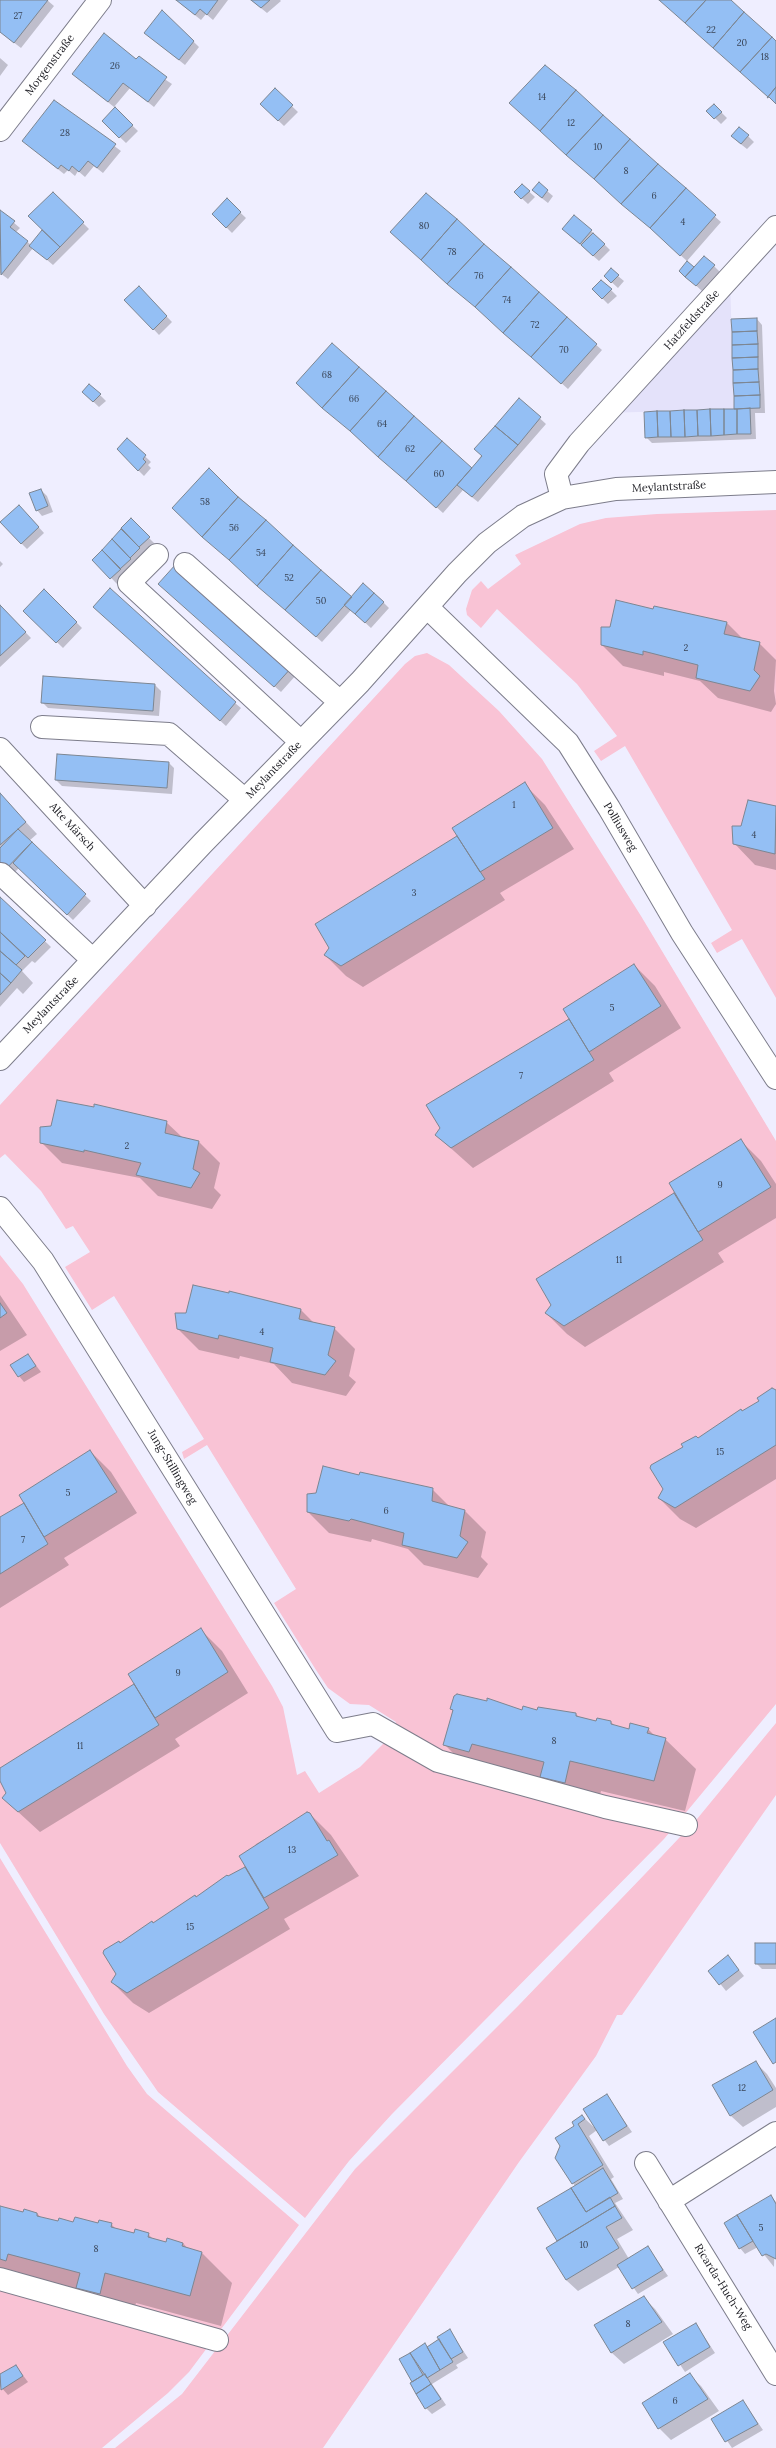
<!DOCTYPE html>
<meta charset="utf-8">
<style>
body{margin:0}
canvas{display:block;background:#efeeff}
</style>
<canvas width="776" height="2448"></canvas>
<script>
const c = document.querySelector('canvas').getContext('2d');
c.lineJoin = 'round';
function fillPath(path, color) { c.fillStyle = color; c.fill(path, 'evenodd'); }
const poly = rows => new Path2D(rows.map(r => 'M' + r).join(''));
function strokePath(path, color, width, dash) { c.strokeStyle = color; c.lineWidth = width; c.lineCap = dash ? 'butt' : 'round'; c.setLineDash(dash || []); c.stroke(path); }
function write(font, color, halo, rows, align = 'center') {
  c.font = font + ' Lora,serif'; c.lineWidth = 3.5; c.setLineDash([]); c.textBaseline = 'middle'; c.strokeStyle = halo; c.fillStyle = color; for (const [text, x, y, turn = 0] of rows) {
    c.save(); c.translate(x, y); c.rotate((+turn || 0) * Math.PI / 180); c.textAlign = isNaN(turn) ? turn : align; if (halo) c.strokeText(text, 0, 0); c.fillText(text, 0, 0); c.restore();
  }
}
fillPath(poly([
 [730,278,734,409,607,413]
]), '#e4e2fa');
fillPath(poly([
 [776,510,776,998,742,939,717,953,711,943,732,930,625,746,601,761,594,751,617,736,577,684,497,609,481,628,467,615,466,609,472,590,481,581,488,589,521,564,515,555,580,524,606,518,657,514],
 [427,653,449,665,499,711,542,759,641,916,776,1141,776,1704,664,1839,392,2114,349,2161,305,2218,158,2092,104,2014,0,1843,0,1255,23,1284,272,1686,283,1707,297,1775,305,1771,319,1793,360,1767,385,1742,396,1722,369,1705,350,1704,328,1688,316,1670,274,1603,296,1589,207,1445,184,1459,182,1452,204,1439,114,1296,92,1310,65,1267,90,1252,73,1226,66,1229,41,1191,5,1154,0,1158,0,1105,405,664,415,656],
 [776,1723,776,1795,622,2015,617,2015,596,2056,519,2162,323,2448,115,2448,182,2394,355,2169,518,2006,645,1874,697,1819],
 [0,1858,127,2066,147,2094,299,2225,189,2372,168,2393,102,2448,0,2448]
]), '#f9c3d5');
fillPath(poly([
 [0,0,47,0,54,6,21,48,0,32],
 [176,0,228,0,213,20,206,14,201,20],
 [251,0,280,0,281,1,267,13],
 [162,11,199,47,185,65,145,33],
 [0,58,8,65,0,76],
 [136,60,172,84,154,107,130,88,114,107,73,74],
 [545,66,721,222,687,261,516,109],
 [275,90,298,112,284,126,261,104],
 [54,101,121,151,103,173,94,166,85,177,78,171,75,176,68,170,64,174,29,146],
 [714,105,727,118,721,124,708,111],
 [115,109,138,131,126,143,103,121],
 [748,136,754,142,747,149,738,142],
 [522,185,535,197,528,204,515,192],
 [547,191,553,196,548,203,539,196],
 [53,193,89,229,53,265,33,248,8,279,0,273,0,211,20,228,16,232,31,245,44,230],
 [426,195,602,350,568,389,397,238],
 [227,200,246,218,232,233,213,214],
 [591,231,610,250,599,261,569,235],
 [687,263,694,268,714,266,720,272,702,291,680,271],
 [605,276,618,276,624,281,618,288],
 [602,281,617,296,608,304,593,289],
 [139,288,172,322,159,335,126,300],
 [757,319,762,325,765,413,755,413,756,439,652,443,646,437,735,410,732,320],
 [90,385,106,401,99,407,83,392],
 [303,389,472,469,519,399,546,424,478,502,463,490,443,513],
 [127,439,151,462,148,465,151,468,144,476,138,470],
 [209,470,352,598,383,602,389,608,371,628,351,610,322,642,179,514],
 [41,490,47,496,53,512,42,516,37,510],
 [25,512,44,533,27,549,21,543],
 [131,520,155,544,117,584,94,560],
 [0,561,3,564,0,567],
 [165,589,297,674,281,692],
 [44,590,82,628,63,648,25,611],
 [0,606,31,638,0,667],
 [654,610,726,622,743,639,759,643,776,660,774,691,776,704,771,712,718,698,700,681,664,672,664,676,623,666,602,645,610,628],
 [100,612,235,703,241,708,226,726],
 [155,685,161,691,159,716,48,708,42,702],
 [169,763,174,768,172,794,62,786,56,780],
 [524,784,545,805,574,849,500,893,505,900,363,987,346,976,325,955,330,948,316,924,458,837],
 [0,794,37,834,29,841,91,901,73,920,19,868,0,887],
 [749,801,776,806,776,870,755,865,734,843,742,827],
 [0,898,51,947,35,963,32,961,22,971,33,983,23,994,17,988,0,1007],
 [634,965,655,986,681,1028,609,1073,614,1081,473,1168,436,1135,441,1128,428,1106,570,1019],
 [166,1122,183,1138,199,1142,220,1163,214,1188,221,1195,212,1209,158,1196,140,1178,62,1163,41,1142,52,1127],
 [740,1140,761,1161,776,1184,776,1218,718,1253,724,1262,585,1347,567,1334,546,1313,552,1305,537,1279,675,1193],
 [230,1292,301,1310,314,1323,334,1328,355,1349,349,1376,356,1382,346,1396,292,1383,274,1364,240,1356,239,1359,199,1350,178,1329,187,1314,230,1295],
 [0,1295,27,1335,0,1351],
 [28,1355,41,1372,24,1382,19,1376],
 [776,1391,776,1479,696,1528,680,1519,659,1498,698,1439],
 [90,1451,111,1472,137,1513,64,1558,69,1565,0,1608,0,1518,25,1503],
 [360,1476,432,1489,450,1507,465,1511,486,1532,481,1557,488,1564,478,1578,424,1565,408,1549,372,1539,371,1542,329,1533,308,1512,317,1494],
 [201,1630,222,1651,248,1693,175,1739,180,1746,40,1832,3,1798,8,1793,0,1779,0,1769,135,1684],
 [451,1709,576,1714,579,1717,597,1722,611,1722,616,1727,630,1730,648,1729,655,1736,665,1739,696,1769,685,1811,601,1791,595,1813,475,1775,444,1744,453,1711],
 [310,1814,331,1835,359,1876,284,1919,290,1929,149,2013,133,2003,112,1982,117,1974,120,1944,246,1867,256,1844,270,1836,271,1838],
 [776,1944,776,1969,762,1969,756,1963],
 [728,1956,744,1976,726,1991,710,1971],
 [756,2063,767,2074,776,2088,776,2107,743,2127,731,2116,713,2086],
 [607,2096,632,2132,609,2146,597,2130,589,2136,614,2177,611,2179,623,2199,615,2203,633,2230,617,2239,629,2259,648,2247,668,2276,638,2294,619,2267,578,2291,566,2280,548,2248,559,2241,539,2208,575,2186,556,2158,582,2116,597,2130],
 [771,2196,776,2202,774,2267,758,2247,745,2254,740,2248],
 [0,2207,24,2213,37,2213,41,2218,59,2223,111,2224,117,2230,135,2234,148,2234,153,2239,167,2243,183,2243,188,2249,202,2253,232,2283,221,2326,136,2303,130,2324,0,2272],
 [643,2297,655,2309,673,2334,624,2364,612,2353,596,2326],
 [696,2324,715,2353,685,2372,665,2342],
 [450,2331,468,2358,456,2365,458,2368,432,2384,446,2405,432,2414,426,2408,400,2360,424,2344,427,2348],
 [16,2366,28,2382,8,2395,0,2386,0,2376],
 [689,2375,701,2386,719,2411,671,2440,659,2428],
 [743,2401,763,2430,732,2448,713,2420]
]), '#0003');
const building = poly([
 [0,0,48,0,14,43,0,32,0,0],
 [176,0,218,0,207,15,200,9,195,15,176,0],
 [251,0,270,0,261,8,251,0],
 [659,0,706,0,685,23,659,0],
 [706,0,731,0,744,12,713,48,685,23,706,0],
 [162,10,194,41,179,60,144,33,162,10],
 [744,12,772,37,740,72,713,48,744,12],
 [104,33,136,59,139,56,167,77,148,102,123,83,108,102,72,74,104,33],
 [772,37,776,41,776,87,768,97,740,72,772,37],
 [545,65,576,90,540,131,509,103,545,65],
 [776,87,776,104,769,97,767,98,776,87],
 [275,88,293,105,278,121,260,104,275,88],
 [576,90,603,115,566,155,540,131,576,90],
 [54,100,116,144,97,168,88,161,79,172,72,166,69,171,61,165,58,169,22,141,54,100],
 [714,104,722,112,714,119,706,111,714,104],
 [115,107,133,125,119,138,102,121,115,107],
 [603,115,630,139,594,179,566,155,603,115],
 [739,127,749,135,741,144,731,136,739,127],
 [630,139,658,164,621,204,594,179,630,139],
 [658,164,686,188,650,228,621,204,658,164],
 [539,182,548,190,542,198,532,190,539,182],
 [522,184,530,191,521,199,514,192,522,184],
 [686,188,716,215,680,256,650,228,686,188],
 [53,192,84,222,60,247,28,216,53,192],
 [426,193,457,219,421,260,390,232,426,193],
 [227,198,241,212,226,228,212,214,227,198],
 [0,210,15,221,10,227,28,241,1,275,0,210],
 [574,215,592,230,580,244,562,229,574,215],
 [457,219,484,244,447,284,421,260,457,219],
 [42,230,60,247,47,260,29,246,42,230],
 [593,233,605,244,593,256,581,245,593,233],
 [484,244,511,267,475,307,447,284,484,244],
 [704,256,715,265,696,286,685,277,704,256],
 [687,261,694,267,685,277,679,271,687,261],
 [511,267,539,292,503,333,475,307,511,267],
 [611,268,619,275,611,283,604,276,611,268],
 [601,280,612,289,602,299,592,289,601,280],
 [139,286,167,316,153,330,124,300,139,286],
 [539,292,567,317,531,357,503,333,539,292],
 [567,317,597,344,561,384,531,357,567,317],
 [757,318,757,331,732,332,731,319,757,318],
 [757,331,758,344,732,345,732,332,757,331],
 [332,343,359,367,322,408,296,383,332,343],
 [758,344,758,357,732,358,732,345,758,344],
 [758,357,758,369,733,370,732,358,758,357],
 [359,367,386,391,350,431,322,408,359,367],
 [758,369,759,382,733,383,733,370,758,369],
 [759,382,760,395,734,396,733,383,759,382],
 [89,384,101,394,93,402,82,392,89,384],
 [386,391,414,416,378,457,350,431,386,391],
 [760,395,760,408,734,409,734,396,760,395],
 [519,398,541,417,518,445,495,426,519,398],
 [750,408,751,434,737,434,737,409,750,408],
 [710,409,711,436,698,436,697,410,710,409],
 [710,409,724,409,724,435,711,436,710,409],
 [724,409,737,409,737,434,724,435,724,409],
 [684,410,697,410,698,436,685,437,684,410],
 [684,410,685,437,671,437,670,411,684,410],
 [657,411,670,411,671,437,658,437,657,411],
 [657,411,658,437,645,438,644,412,657,411],
 [414,416,442,441,406,481,378,457,414,416],
 [495,426,518,445,472,497,457,485,482,456,474,449,495,426],
 [127,438,146,455,143,459,146,462,138,471,117,449,127,438],
 [442,441,472,468,436,508,406,481,442,441],
 [209,468,238,497,202,537,172,508,209,468],
 [41,489,48,506,36,511,29,493,41,489],
 [238,497,266,520,229,560,202,537,238,497],
 [19,505,39,527,21,544,0,522,19,505],
 [131,518,150,537,139,547,121,528,131,518],
 [266,520,293,545,257,586,229,560,266,520],
 [121,529,140,548,130,558,112,539,121,529],
 [112,539,131,559,120,569,102,550,112,539],
 [293,545,321,570,285,610,257,586,293,545],
 [102,550,121,569,110,579,92,560,102,550],
 [176,564,292,667,274,687,158,584,176,564],
 [321,570,352,597,316,637,285,610,321,570],
 [363,583,374,593,355,614,344,605,363,583],
 [110,588,236,702,220,721,93,607,110,588],
 [44,589,77,622,56,643,23,611,44,589],
 [374,593,384,602,365,623,355,614,374,593],
 [616,600,653,609,654,606,727,622,724,634,760,642,754,670,760,676,750,691,696,678,698,665,643,651,643,655,601,645,601,627,610,627,616,600],
 [0,605,26,632,0,656,0,605],
 [43,676,155,684,153,711,41,703,43,676],
 [57,754,169,762,167,788,55,780,57,754],
 [525,782,553,828,480,872,452,828,525,782],
 [0,793,26,822,0,845,0,793],
 [748,800,776,806,775,854,733,844,732,826,741,826,748,800],
 [18,829,32,842,0,875,0,848,18,829],
 [457,836,485,879,341,966,324,955,329,948,315,924,457,836],
 [32,842,86,894,67,915,13,863,32,842],
 [0,897,46,940,28,958,0,932,0,897],
 [0,932,25,956,16,965,0,951,0,932],
 [0,951,22,970,11,983,0,973,0,951],
 [634,964,661,1006,589,1052,563,1009,634,964],
 [0,973,11,983,0,995,0,973],
 [569,1019,594,1060,451,1148,435,1135,440,1128,426,1105,569,1019],
 [57,1100,94,1107,94,1104,167,1121,165,1133,199,1141,193,1169,200,1173,191,1188,136,1175,141,1163,84,1150,84,1152,40,1143,40,1127,51,1126,57,1100],
 [741,1139,771,1187,698,1232,669,1183,741,1139],
 [674,1193,703,1240,564,1326,545,1313,551,1305,536,1279,674,1193],
 [193,1285,229,1293,229,1291,301,1309,299,1319,335,1327,328,1355,336,1361,325,1375,270,1362,273,1348,219,1335,218,1339,177,1329,175,1313,186,1313,193,1285],
 [0,1303,7,1313,0,1318,0,1303],
 [28,1354,36,1366,18,1377,10,1365,28,1354],
 [772,1388,776,1390,776,1445,675,1508,658,1498,663,1489,650,1468,651,1465,683,1447,681,1444,696,1436,698,1438,741,1409,742,1411,759,1401,757,1398,772,1388],
 [90,1450,117,1492,44,1537,19,1495,90,1450],
 [323,1466,359,1475,360,1472,433,1488,432,1501,465,1510,460,1536,468,1542,457,1558,402,1545,404,1533,351,1519,349,1521,307,1512,307,1494,316,1493,323,1466],
 [24,1503,48,1544,0,1574,0,1517,24,1503],
 [201,1628,228,1672,155,1718,128,1674,201,1628],
 [134,1684,159,1725,18,1812,2,1798,6,1793,0,1781,0,1768,134,1684],
 [457,1694,487,1701,487,1698,522,1710,523,1706,537,1710,538,1707,576,1713,576,1716,596,1721,597,1718,611,1721,611,1724,629,1729,630,1723,649,1728,647,1733,666,1738,654,1781,570,1761,565,1783,540,1777,544,1762,472,1744,469,1752,443,1745,453,1710,450,1709,454,1696,457,1694],
 [307,1812,310,1813,327,1841,329,1840,338,1855,264,1898,239,1856,307,1812],
 [245,1867,269,1908,127,1993,111,1982,116,1974,103,1953,104,1950,119,1941,120,1943,152,1921,153,1923,195,1895,196,1897,227,1875,228,1876,245,1867],
 [755,1943,776,1943,776,1964,755,1964,755,1943],
 [728,1955,739,1970,719,1985,708,1971,728,1955],
 [776,2018,776,2062,773,2064,753,2032,776,2018],
 [756,2061,773,2090,730,2116,712,2085,756,2061],
 [607,2094,627,2126,603,2141,583,2109,607,2094],
 [582,2115,585,2119,578,2124,603,2165,572,2184,555,2158,560,2146,555,2138,574,2126,572,2122,582,2115],
 [603,2168,618,2193,586,2212,571,2188,603,2168],
 [571,2188,586,2212,610,2197,615,2206,557,2241,537,2208,571,2188],
 [771,2195,776,2204,776,2259,766,2254,762,2256,737,2215,771,2195],
 [0,2206,23,2212,24,2209,37,2213,37,2216,58,2221,59,2218,73,2222,75,2217,98,2223,99,2220,112,2223,111,2227,134,2233,135,2229,149,2233,148,2237,166,2242,167,2238,183,2243,182,2246,202,2252,190,2296,105,2273,100,2294,76,2288,80,2273,8,2254,6,2261,0,2259,0,2206],
 [615,2206,622,2218,606,2227,619,2248,566,2280,546,2248,615,2206],
 [737,2215,753,2241,739,2249,724,2223,737,2215],
 [648,2246,663,2270,632,2289,617,2265,648,2246],
 [644,2296,662,2322,611,2353,594,2325,644,2296],
 [696,2323,710,2347,678,2366,663,2342,696,2323],
 [450,2329,463,2352,451,2359,437,2337,450,2329],
 [439,2339,453,2362,440,2370,427,2347,439,2339],
 [425,2343,440,2370,427,2378,410,2353,425,2343],
 [410,2353,423,2375,412,2382,399,2359,410,2353],
 [16,2365,23,2376,1,2390,0,2374,16,2365],
 [690,2373,708,2399,658,2429,642,2403,690,2373],
 [425,2374,431,2384,416,2394,410,2383,425,2374],
 [431,2384,441,2399,425,2409,416,2394,431,2384],
 [743,2400,758,2424,725,2442,711,2419,743,2400]
]);
fillPath(building, '#94bff4');
strokePath(building, '#7d8692', 1);
const minor = poly([
 [0,130,100,0],
 [562,498,556,474,579,443,776,227],
 [157,555,129,583,301,742],
 [185,564,340,702],
 [427,607,568,743,609,808,682,933,776,1078],
 [42,727,169,734,245,800],
 [0,749,145,906],
 [1,874,93,960],
 [0,1059,202,844,360,682,457,573,487,543,523,516,562,498,616,489,776,482],
 [0,1208,43,1261,337,1731,373,1724,438,1761,605,1807,686,1825],
 [646,2163,776,2374],
 [669,2201,776,2133],
 [0,2279,217,2340]
]);
strokePath(minor, '#7d7d8b', 24);
strokePath(minor, '#fff', 22);
write('9px', '#394456', null, [
 ["27",18,16],
 ["22",711,30],
 ["20",742,43],
 ["18",765,57],
 ["26",115,66],
 ["14",542,97],
 ["12",571,123],
 ["28",65,133],
 ["10",598,147],
 ["8",626,171],
 ["6",654,196],
 ["4",683,222],
 ["80",424,226],
 ["78",452,252],
 ["76",479,276],
 ["74",507,300],
 ["72",535,325],
 ["70",564,350],
 ["68",327,375],
 ["66",354,399],
 ["64",382,424],
 ["62",410,449],
 ["60",439,474],
 ["58",205,502],
 ["56",234,528],
 ["54",261,553],
 ["52",289,578],
 ["50",321,601],
 ["2",686,648],
 ["1",514,805],
 ["4",754,835],
 ["3",414,893],
 ["5",612,1008],
 ["7",521,1076],
 ["2",127,1146],
 ["9",720,1185],
 ["11",619,1260],
 ["4",262,1332],
 ["15",720,1452],
 ["5",68,1493],
 ["6",386,1511],
 ["7",23,1540],
 ["9",178,1673],
 ["8",554,1741],
 ["11",80,1746],
 ["13",292,1850],
 ["15",190,1927],
 ["12",742,2088],
 ["5",761,2228],
 ["10",584,2245],
 ["8",96,2249],
 ["8",628,2324],
 ["6",675,2401]
]);
write('11px', '#1b1b21', '#fff', [
 ["Morgenstraße",50,65,-53],
 ["Hatzfeldstraße",692,320,-48],
 ["Meylantstraße",669,487,-3],
 ["Meylantstraße",274,770,-46],
 ["Alte Märsch",72,827,47],
 ["Polliusweg",620,827,59],
 ["Meylantstraße",51,1005,-46],
 ["Jung-Stillingweg",172,1467,59],
 ["Ricarda-Huch-Weg",723,2287,58]
]);
</script>
